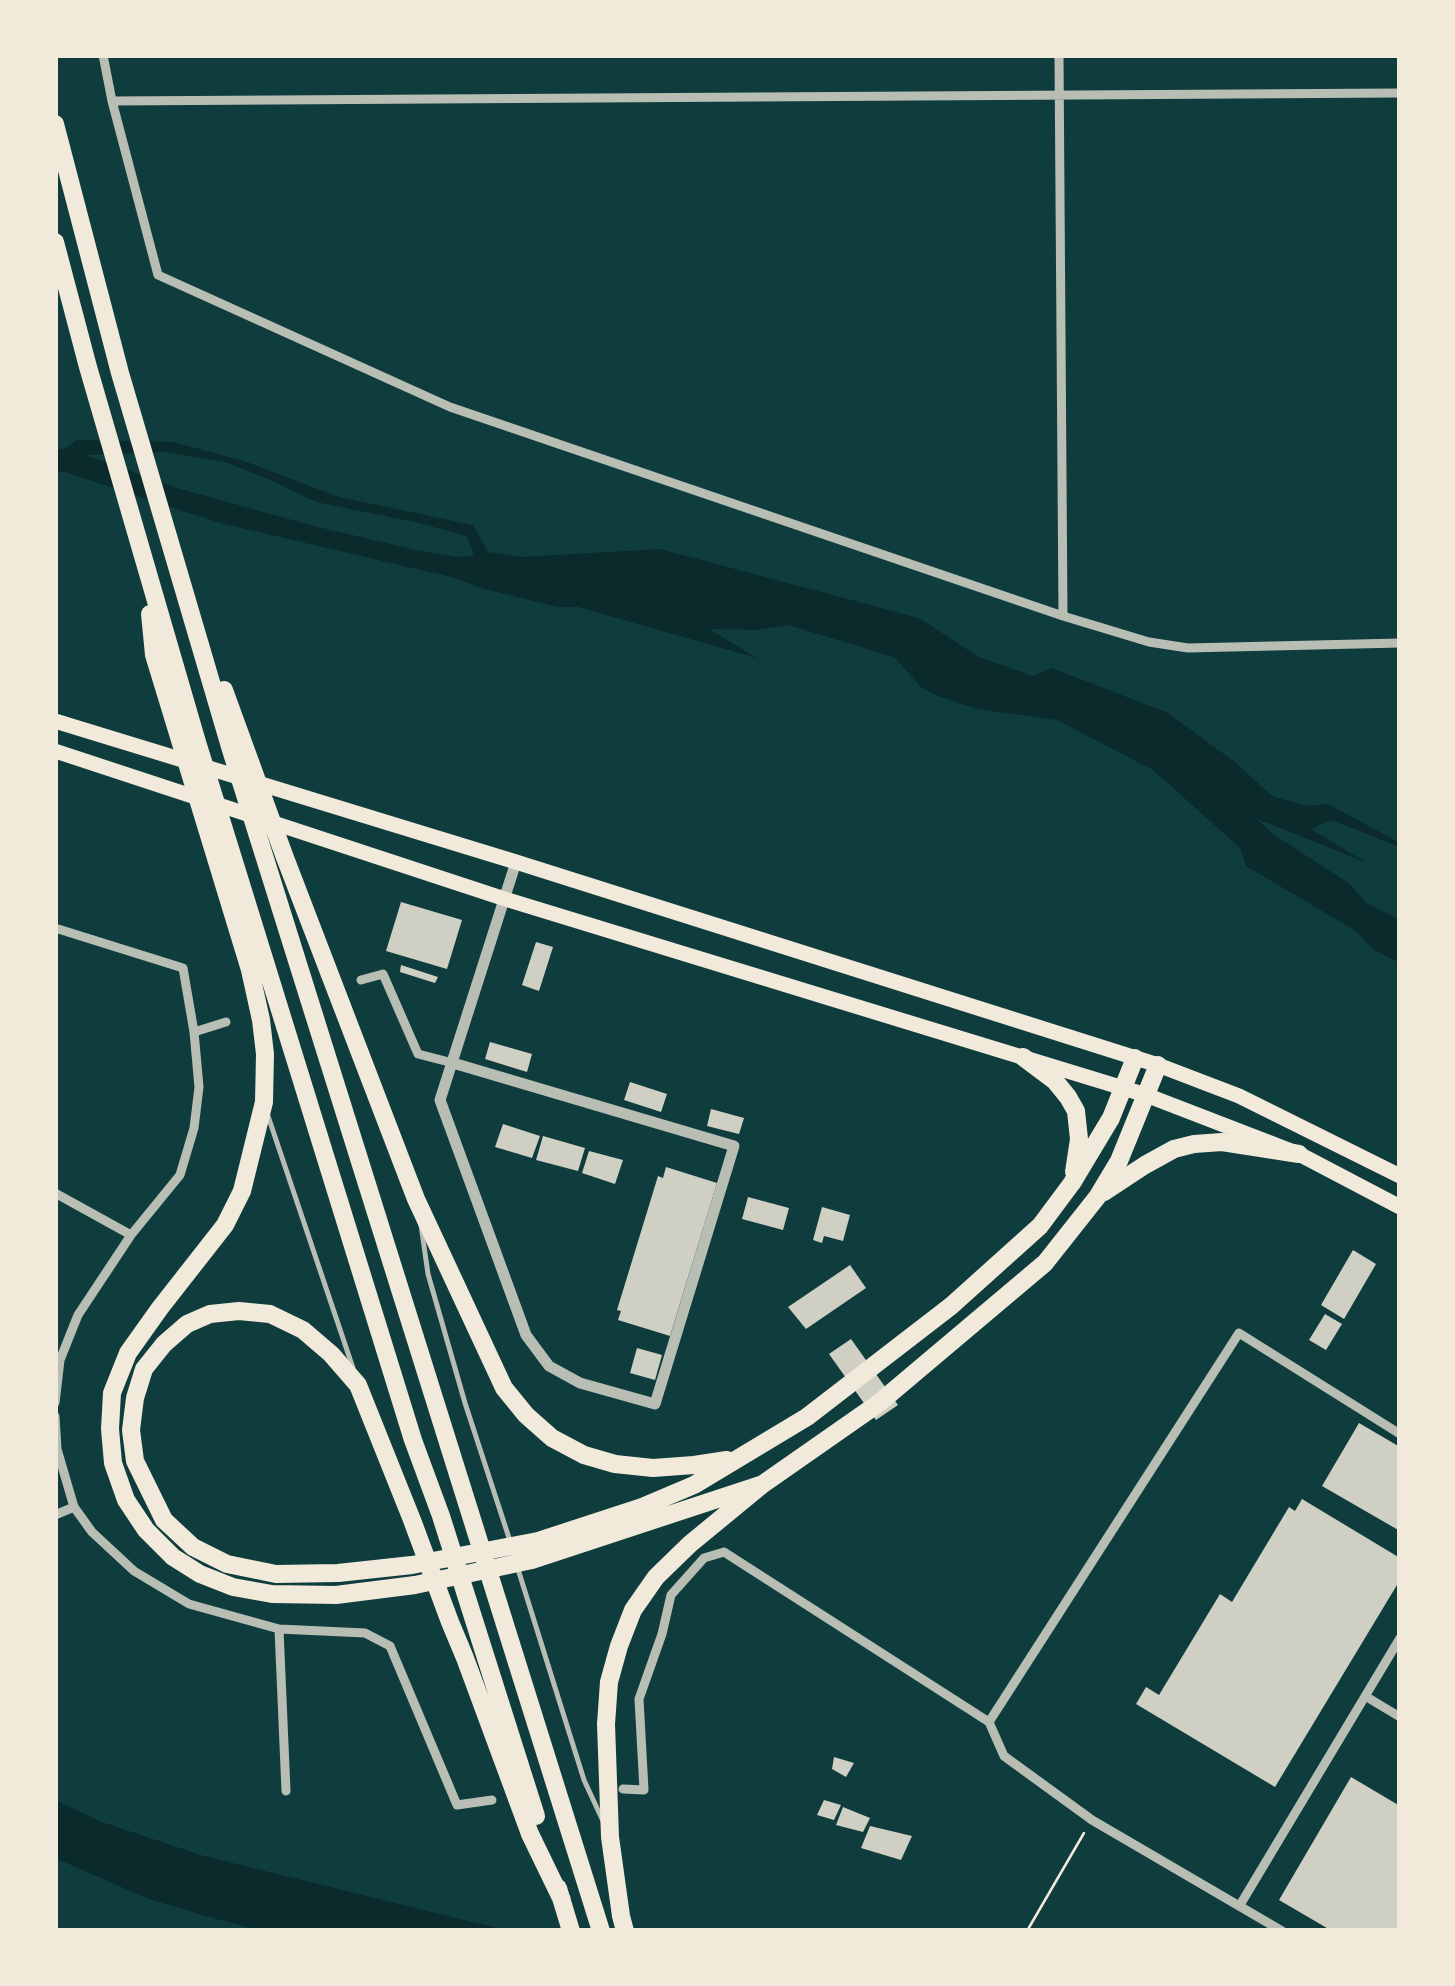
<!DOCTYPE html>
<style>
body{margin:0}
#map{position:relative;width:1455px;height:1986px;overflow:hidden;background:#0f3d3e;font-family:Signika,sans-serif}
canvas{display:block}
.frame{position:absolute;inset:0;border:58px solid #f1e9da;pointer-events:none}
</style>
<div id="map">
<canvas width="1455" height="1986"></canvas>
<div class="frame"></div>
</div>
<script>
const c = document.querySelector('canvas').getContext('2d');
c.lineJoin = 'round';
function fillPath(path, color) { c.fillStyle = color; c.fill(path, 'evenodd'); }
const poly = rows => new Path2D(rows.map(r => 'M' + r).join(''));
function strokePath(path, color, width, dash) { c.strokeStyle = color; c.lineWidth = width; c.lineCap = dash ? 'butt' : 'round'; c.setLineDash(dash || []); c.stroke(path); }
fillPath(poly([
 [76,440,173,442,244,461,339,497,473,525,488,552,523,557,660,549,919,618,979,657,1033,676,1052,668,1168,713,1236,763,1272,796,1305,806,1328,804,1400,843,1400,847,1331,820,1311,829,1367,863,1255,818,1273,834,1350,884,1366,903,1400,920,1400,963,1374,950,1356,931,1246,866,1240,848,1153,770,1057,720,977,709,938,696,922,688,894,657,788,625,756,630,709,629,757,658,578,607,558,607,484,589,451,577,220,523,65,472,55,472,55,450,67,448],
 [165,452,225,462,270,480,316,502,415,522,467,536,474,556,456,557,416,550,314,526,177,488,85,455],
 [55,1800,102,1822,204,1856,509,1931,264,1931,209,1917,149,1899,55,1858]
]), '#0a2a2b');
fillPath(poly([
 [401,902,462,920,447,969,386,951],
 [536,942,553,947,539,991,522,985],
 [401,965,438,977,435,983,400,972],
 [490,1042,532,1054,527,1072,485,1059],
 [630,1082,667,1094,661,1112,624,1100],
 [711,1109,744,1118,739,1134,707,1126],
 [503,1124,540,1136,532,1158,495,1147],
 [543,1136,585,1148,578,1171,536,1160],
 [589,1151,623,1160,615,1184,582,1173],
 [666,1167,717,1183,670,1336,618,1320,621,1311,617,1310,658,1176,663,1178],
 [748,1197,789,1208,783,1230,742,1219],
 [822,1207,850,1215,843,1241,824,1236,822,1243,813,1240],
 [1353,1250,1376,1264,1344,1319,1321,1305],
 [850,1265,866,1288,806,1329,788,1307],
 [1325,1314,1342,1324,1326,1350,1309,1340],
 [851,1339,898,1405,876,1420,829,1354],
 [637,1348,662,1355,655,1380,630,1373],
 [1359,1423,1400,1447,1400,1531,1322,1486],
 [1302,1499,1400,1558,1400,1580,1275,1787,1136,1704,1146,1687,1159,1695,1220,1594,1232,1602,1289,1507,1295,1511],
 [834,1757,854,1763,846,1777,832,1769],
 [1351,1777,1400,1806,1400,1931,1332,1931,1279,1900],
 [824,1800,841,1805,834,1820,817,1815],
 [843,1807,870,1818,863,1832,836,1825],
 [870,1826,912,1836,901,1860,861,1848]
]), '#cfcfc3');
strokePath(poly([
 [1027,1931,1084,1833]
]), '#f1e9da', 2.5);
strokePath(poly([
 [267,1113,353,1368],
 [421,1225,428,1274,465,1403,510,1541],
 [517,1566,584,1780,603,1821]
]), '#b8beb3', 5);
strokePath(poly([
 [103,55,112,101,158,275,450,407,1063,616,1149,642,1188,648,1400,643],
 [1059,55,1063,616],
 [112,101,1400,93],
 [55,928,183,968,194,1032,199,1087,194,1128,180,1175,131,1235,78,1315,60,1360,55,1403],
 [361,980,383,974,418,1054,453,1063],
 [194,1032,226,1022],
 [55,1193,131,1235],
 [55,1416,57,1449,74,1507,92,1532,134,1571,189,1604,279,1629,365,1633,390,1646,457,1805,492,1800],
 [55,1515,74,1507],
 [279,1629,286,1791],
 [1365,1696,1400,1717],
 [989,1722,1239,1333,1400,1434],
 [623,1789,644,1790,639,1699,662,1634,671,1595,704,1558,724,1552,989,1722,1004,1756,1092,1820,1282,1931],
 [1240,1905,1400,1638]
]), '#b8beb3', 9);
strokePath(poly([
 [453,1063,734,1146,655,1404,580,1383,549,1366,526,1335,440,1100,516,862]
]), '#b8beb3', 11);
strokePath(poly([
 [55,721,516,862,1158,1065,1239,1096,1400,1176],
 [55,751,505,899,1146,1095,1299,1154,1400,1207]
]), '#f1e9da', 15);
strokePath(poly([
 [55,124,120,373,231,750,601,1931],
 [55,242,88,367,197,742,413,1440,441,1516,536,1816],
 [150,614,154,655,250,970,261,1020,265,1054,264,1102,242,1191,225,1225,160,1308,128,1353,112,1393,110,1429,113,1463,126,1500,146,1530,173,1557,200,1574,233,1587,272,1594,336,1595,415,1585,532,1560,763,1484],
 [224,690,284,855,416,1199,504,1388,526,1415,552,1438,584,1455,615,1464,653,1468,694,1465,727,1460],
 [1023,1057,1055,1081,1068,1097,1076,1111,1079,1139,1074,1172],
 [1104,1192,1145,1165,1174,1149,1194,1144,1222,1142,1299,1154],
 [558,1888,571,1931],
 [562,1900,530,1834,465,1658,450,1622,412,1520,358,1385,331,1354,303,1330,270,1314,239,1311,210,1314,187,1324,164,1344,144,1369,135,1398,131,1430,135,1461,164,1520,193,1547,227,1564,276,1574,338,1573,412,1565,538,1541,642,1507,694,1485,807,1417,951,1306,1040,1226,1072,1183,1111,1118,1135,1058],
 [625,1931,621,1916,610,1837,606,1724,609,1682,619,1646,633,1610,656,1577,690,1544,763,1484,879,1403,1045,1263,1098,1196,1119,1161,1158,1065]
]), '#f1e9da', 18);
</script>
